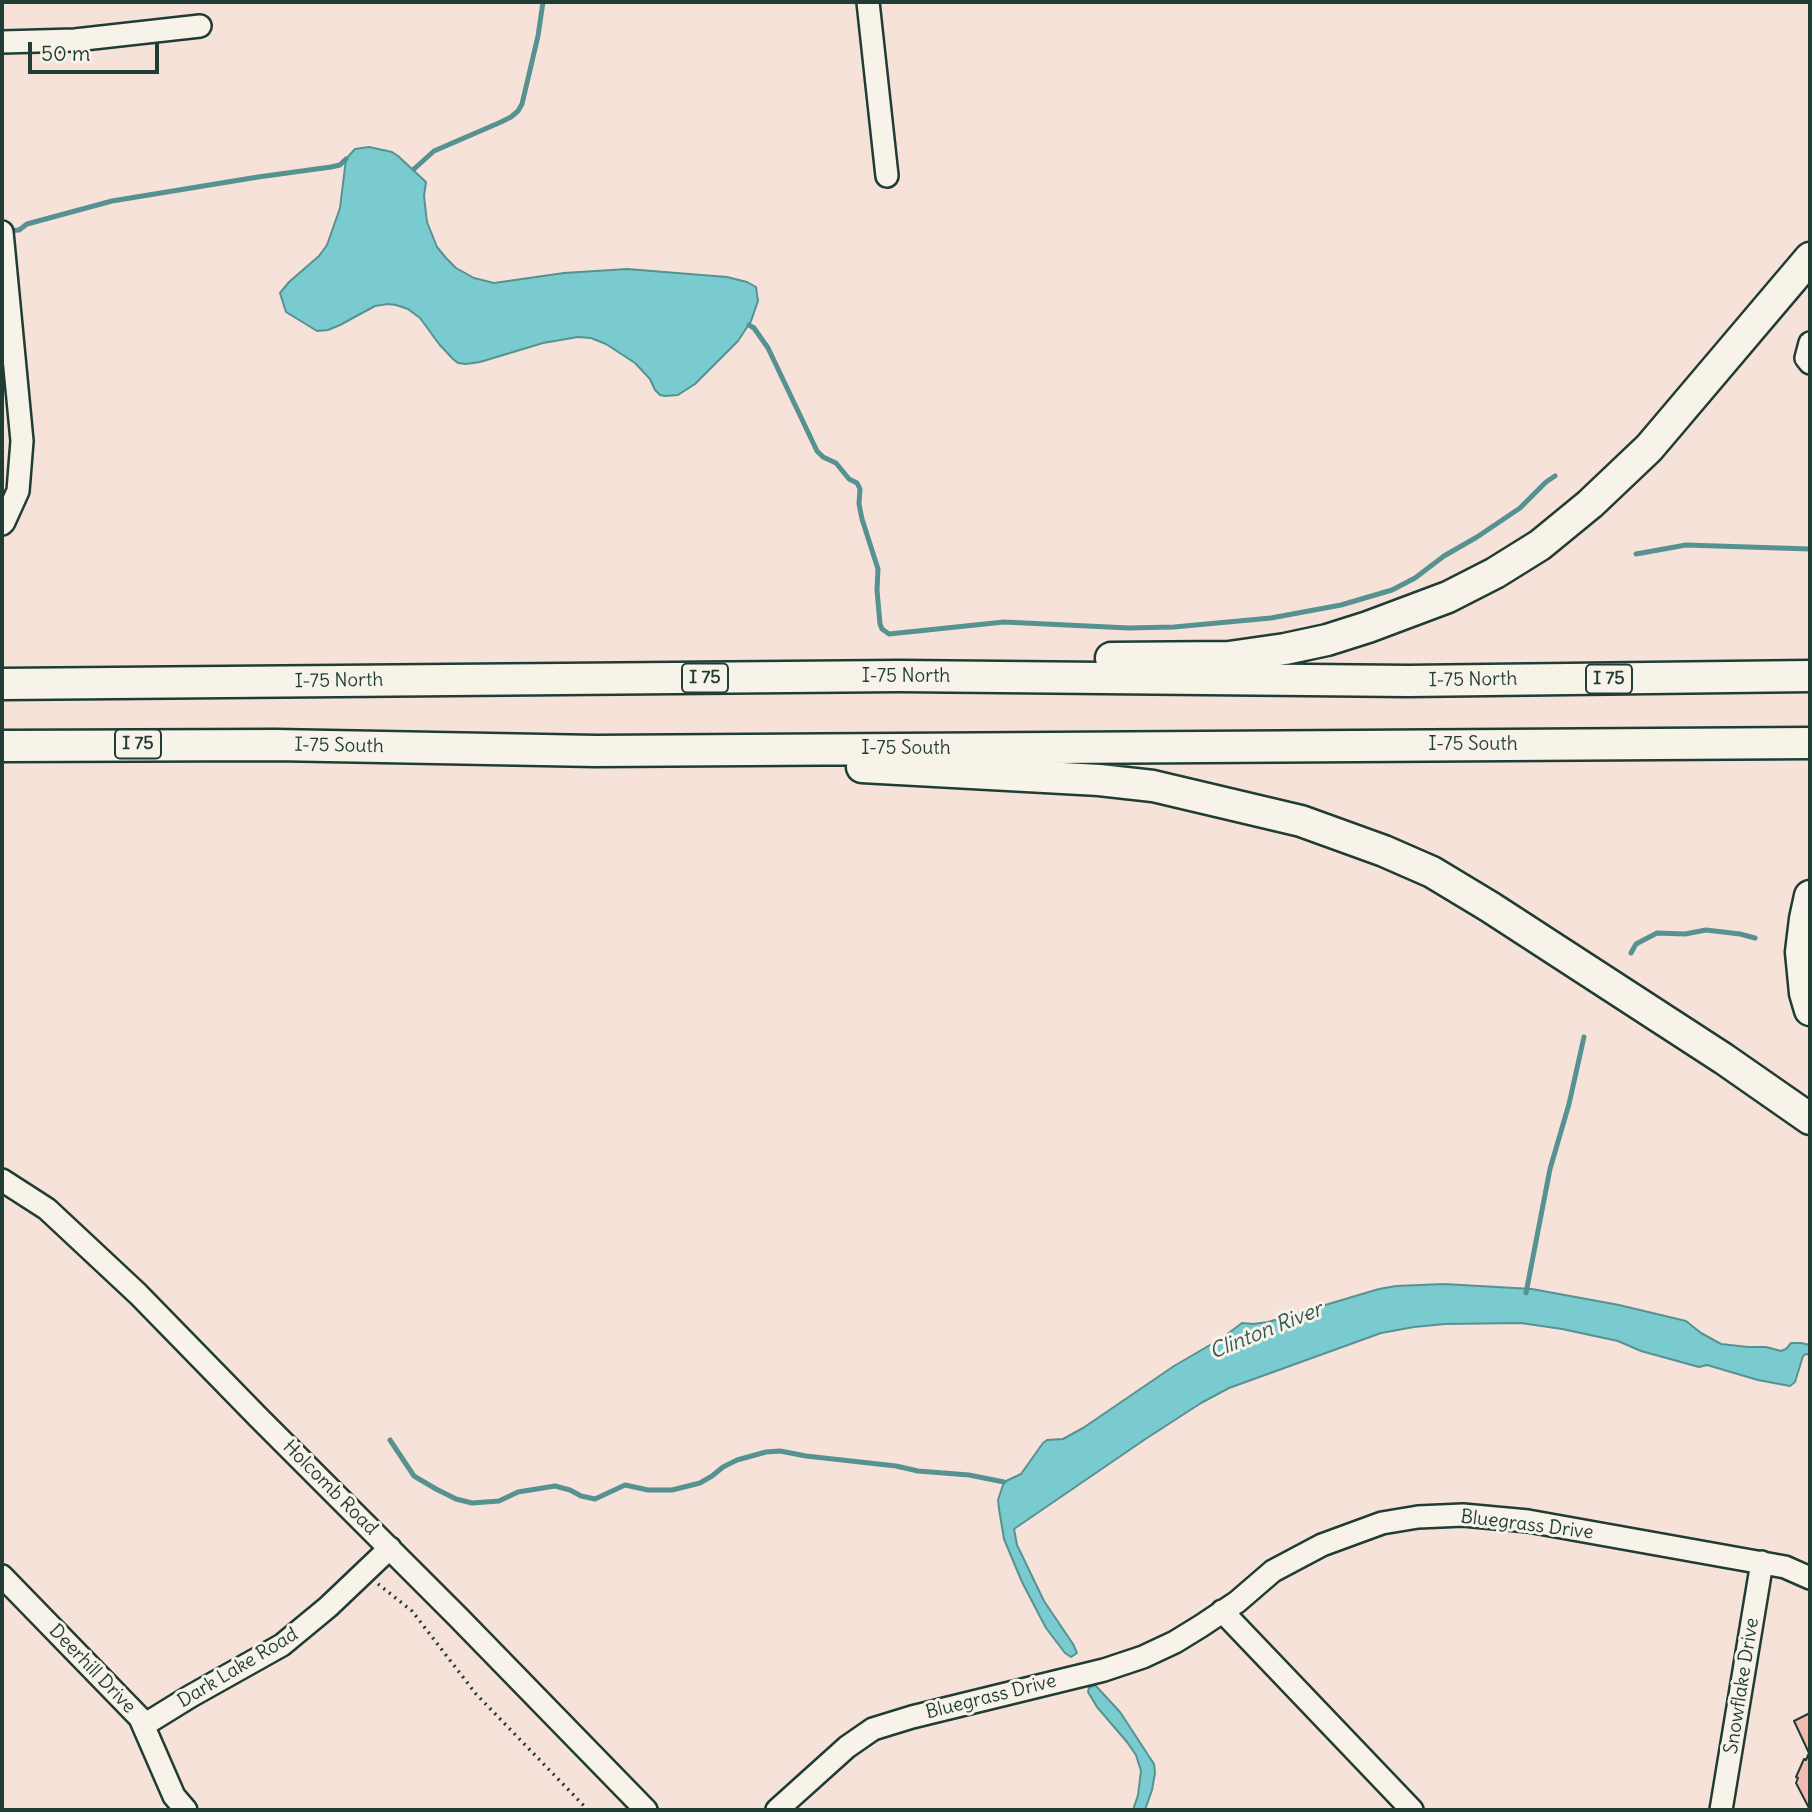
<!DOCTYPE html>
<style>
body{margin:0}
#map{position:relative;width:1812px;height:1812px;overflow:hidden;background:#f6e2d8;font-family:Delius,sans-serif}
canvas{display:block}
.frame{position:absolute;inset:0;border:4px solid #1f3d34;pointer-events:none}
.scale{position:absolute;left:28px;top:42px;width:131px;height:32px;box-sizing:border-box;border:4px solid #1f3d34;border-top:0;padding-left:9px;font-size:21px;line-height:24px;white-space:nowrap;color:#1f3d34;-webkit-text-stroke:5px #f7f3e8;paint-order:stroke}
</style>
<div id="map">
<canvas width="1812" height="1812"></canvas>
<div class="frame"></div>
<div class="scale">50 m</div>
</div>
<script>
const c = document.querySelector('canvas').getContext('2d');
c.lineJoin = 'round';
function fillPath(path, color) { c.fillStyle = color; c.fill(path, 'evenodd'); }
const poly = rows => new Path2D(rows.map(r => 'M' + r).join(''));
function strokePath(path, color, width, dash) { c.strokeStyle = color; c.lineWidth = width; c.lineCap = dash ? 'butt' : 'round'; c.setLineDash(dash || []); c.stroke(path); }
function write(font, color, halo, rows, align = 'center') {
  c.font = font + ' Delius,sans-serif'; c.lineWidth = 6; c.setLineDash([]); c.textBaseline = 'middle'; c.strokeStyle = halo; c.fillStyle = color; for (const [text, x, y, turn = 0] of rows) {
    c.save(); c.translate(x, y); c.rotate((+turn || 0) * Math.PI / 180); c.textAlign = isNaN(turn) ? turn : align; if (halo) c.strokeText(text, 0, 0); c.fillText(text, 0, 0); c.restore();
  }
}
const water = poly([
 [369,147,392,152,398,156,426,182,424,196,427,222,437,247,446,258,456,268,474,278,494,283,564,273,627,269,727,277,747,282,756,287,758,301,751,321,738,341,695,384,678,395,665,396,660,395,655,390,650,379,635,363,606,344,591,338,578,337,543,343,480,362,466,364,458,363,453,359,439,344,420,318,408,309,396,305,388,304,375,306,340,325,328,330,317,331,286,312,280,293,289,282,319,256,327,245,340,208,346,159,355,149,369,147],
 [1444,1284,1532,1289,1619,1305,1686,1321,1701,1333,1721,1344,1748,1347,1766,1347,1781,1351,1786,1349,1791,1343,1801,1343,1810,1345,1810,1355,1806,1354,1803,1356,1795,1382,1790,1386,1758,1380,1707,1365,1699,1367,1641,1351,1618,1341,1562,1329,1521,1323,1445,1324,1414,1327,1381,1333,1229,1388,1201,1403,1144,1440,1014,1529,1017,1545,1044,1601,1073,1644,1077,1653,1071,1657,1065,1653,1046,1628,1022,1582,1004,1539,999,1509,998,1500,1004,1482,1021,1474,1043,1443,1047,1440,1063,1439,1083,1428,1174,1366,1222,1338,1242,1323,1253,1324,1268,1322,1379,1289,1396,1286,1444,1284],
 [1095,1685,1120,1712,1154,1764,1155,1773,1152,1790,1145,1810,1133,1810,1138,1795,1141,1771,1136,1755,1127,1742,1097,1707,1088,1692,1089,1688,1095,1685]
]);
fillPath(water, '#7acbd0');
strokePath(water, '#569292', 2);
strokePath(poly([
 [414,169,434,151,501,122,511,117,518,111,522,104,538,36,543,2],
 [5,231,19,230,27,224,112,201,258,177,331,167,340,165,346,159],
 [749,325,754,328,768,348,817,451,823,457,836,463,849,479,857,483,860,489,859,504,862,519,878,569,877,590,880,624,882,629,889,634,1004,622,1129,628,1174,627,1271,618,1341,605,1392,590,1415,578,1444,556,1477,537,1520,508,1546,482,1555,476],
 [1636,554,1686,545,1810,549],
 [1631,953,1636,944,1657,933,1685,934,1706,930,1740,934,1755,938],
 [1526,1293,1550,1169,1569,1104,1584,1037],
 [390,1440,414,1476,436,1489,456,1499,472,1503,499,1501,518,1492,555,1486,570,1490,581,1496,595,1499,625,1485,648,1490,672,1490,700,1483,712,1476,723,1467,737,1460,766,1452,780,1451,806,1456,896,1466,918,1471,969,1475,1004,1482]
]), '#569292', 5);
const building = poly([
 [1810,1713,1810,1810,1796,1783,1798,1778,1796,1777,1804,1759,1806,1760,1809,1753,1794,1721,1810,1713]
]);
fillPath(building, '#f4b9b1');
strokePath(building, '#1f3d34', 2);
const minor = poly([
 [868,2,887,176],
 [2,42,75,40,200,26],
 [2,232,22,441,18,491,4,522,2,524],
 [1810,343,1806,358,1810,363],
 [2,1180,47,1209,138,1294,259,1418,458,1617,646,1810],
 [2,1576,140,1718,174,1796,186,1810],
 [1222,1611,1412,1810],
 [144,1725,191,1696,282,1645,328,1607,390,1548],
 [777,1810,847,1747,873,1729,912,1717,1104,1670,1143,1657,1175,1642,1201,1626,1237,1602,1273,1571,1322,1545,1382,1523,1418,1517,1463,1515,1528,1521,1785,1567,1810,1578],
 [1721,1810,1762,1562]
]);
const highway = poly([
 [1111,658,1229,657,1285,649,1327,640,1368,627,1448,597,1495,573,1540,545,1590,504,1649,448,1810,258],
 [2,684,899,676,1408,681,1810,676],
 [2,746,275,745,596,751,1810,743],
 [862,767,1099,780,1153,786,1301,821,1384,851,1432,872,1490,907,1724,1059,1810,1119],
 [1810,896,1805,919,1801,952,1805,993,1810,1010]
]);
strokePath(minor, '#1f3d34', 26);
strokePath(highway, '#1f3d34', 35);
strokePath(poly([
 [378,1584,412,1611,476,1694,588,1810]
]), '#1f3d34', 3.5, [2, 5]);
strokePath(minor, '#f7f3e8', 21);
strokePath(highway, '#f7f3e8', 30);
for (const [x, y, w] of [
 [705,678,46],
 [1609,679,46],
 [138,744,46]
]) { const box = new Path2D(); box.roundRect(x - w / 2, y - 14.5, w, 29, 5); c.fillStyle = '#f7f3e8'; c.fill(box); strokePath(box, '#1f3d34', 2); }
write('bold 18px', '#1f3d34', null, [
 ["I 75",705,678],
 ["I 75",1609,679],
 ["I 75",138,744]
]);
write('19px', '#1f3d34', '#f7f3e8', [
 ["I-75 North",906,677],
 ["I-75 North",1473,680,-1],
 ["I-75 North",339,681,-1],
 ["I-75 South",1473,745],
 ["I-75 South",339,746,1],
 ["I-75 South",906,749],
 ["Holcomb Road",330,1488,45],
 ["Bluegrass Drive",1527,1525,7],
 ["Dark Lake Road",238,1668,-31],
 ["Deerhill Drive",92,1669,46],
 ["Snowflake Drive",1742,1686,-81],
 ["Bluegrass Drive",991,1697,-14]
]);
write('italic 21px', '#315953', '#f7f3e8', [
 ["Clinton River",1266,1331,-22]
]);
</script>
